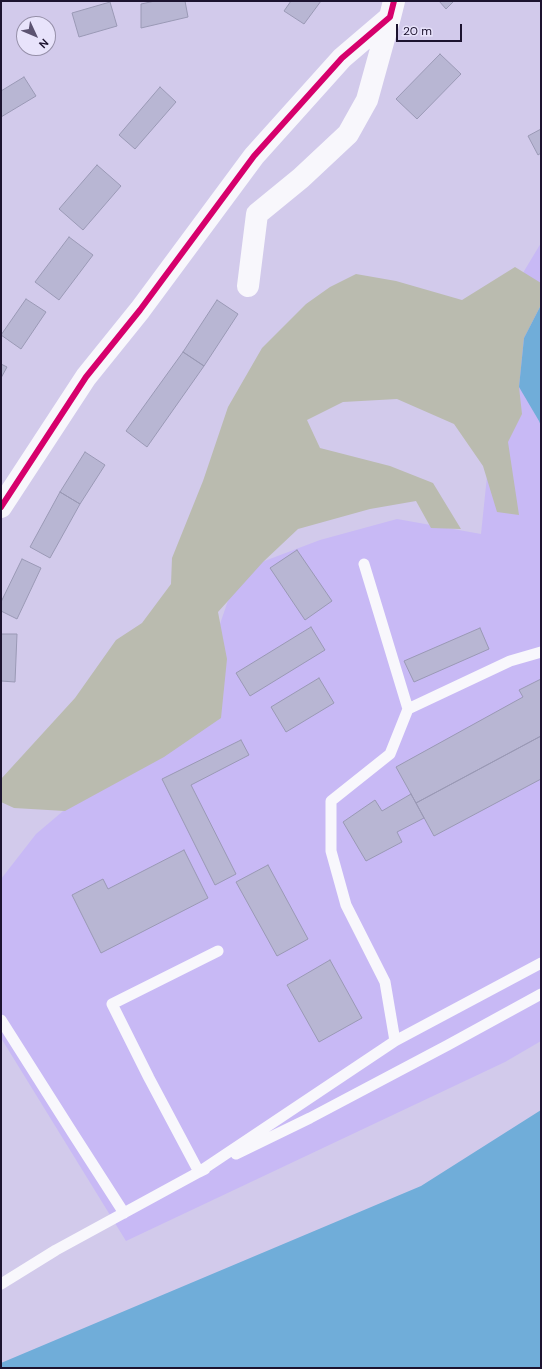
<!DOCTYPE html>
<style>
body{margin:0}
#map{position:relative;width:542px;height:1369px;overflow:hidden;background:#d2caeb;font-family:"DM Sans",sans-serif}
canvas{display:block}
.frame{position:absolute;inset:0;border:2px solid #1c132f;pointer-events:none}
.north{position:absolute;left:16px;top:16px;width:40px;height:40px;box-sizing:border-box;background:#e8e3fb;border:1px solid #9690a9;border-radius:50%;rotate:134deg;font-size:11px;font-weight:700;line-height:16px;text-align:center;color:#1c132f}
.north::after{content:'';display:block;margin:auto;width:14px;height:18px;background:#5c5371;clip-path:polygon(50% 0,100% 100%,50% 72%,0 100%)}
.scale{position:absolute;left:396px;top:24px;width:66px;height:18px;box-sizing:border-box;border:2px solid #1c132f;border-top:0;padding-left:5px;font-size:12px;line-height:14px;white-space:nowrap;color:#1c132f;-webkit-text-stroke:3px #e8e3fb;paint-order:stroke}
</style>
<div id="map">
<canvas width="542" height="1369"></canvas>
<div class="frame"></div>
<div class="north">N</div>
<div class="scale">20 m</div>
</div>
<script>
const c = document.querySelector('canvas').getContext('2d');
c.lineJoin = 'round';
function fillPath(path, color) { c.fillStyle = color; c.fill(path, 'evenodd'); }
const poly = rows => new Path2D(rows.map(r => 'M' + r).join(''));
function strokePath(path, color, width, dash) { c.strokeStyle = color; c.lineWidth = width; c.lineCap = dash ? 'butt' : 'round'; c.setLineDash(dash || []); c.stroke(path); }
fillPath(poly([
 [541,243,541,1041,505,1062,126,1241,1,1038,1,879,36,834,108,773,200,683,238,571,320,540,397,519,481,534,496,390,503,306]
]), '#c8b9f5');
fillPath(poly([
 [515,267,541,283,541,305,524,338,519,387,522,414,508,442,519,515,497,512,483,466,454,424,397,399,343,402,307,420,320,448,390,466,433,483,461,529,431,528,416,501,370,509,298,529,263,562,218,612,227,659,221,718,164,757,65,811,14,808,1,802,1,779,75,698,116,640,142,623,171,584,172,558,203,481,228,407,262,348,306,304,330,287,356,274,396,281,462,300]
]), '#babbaf');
fillPath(poly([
 [541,305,541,426,539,421,519,387,524,338],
 [541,1110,541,1368,1,1368,1,1363,421,1186]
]), '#70add9');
const building = poly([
 [155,1,185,1,188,17,141,28,141,4,155,1],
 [291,1,321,1,304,24,284,11,291,1],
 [439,1,454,1,446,9,439,1],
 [110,2,117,26,79,37,72,13,110,2],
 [440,54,461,74,417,119,396,99,440,54],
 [24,77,36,96,1,117,1,91,24,77],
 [160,87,176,102,135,149,119,135,160,87],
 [541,129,541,153,538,155,528,136,541,129],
 [97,165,121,186,83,230,59,209,97,165],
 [69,237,93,255,59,300,35,282,69,237],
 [26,299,46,312,21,349,1,335,26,299],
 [217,300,238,314,204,366,183,352,217,300],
 [183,352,204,366,147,447,126,431,183,352],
 [1,364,7,367,1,378,1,364],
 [85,452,105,465,80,504,60,492,85,452],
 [60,492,80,504,50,558,30,547,60,492],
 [297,550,332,601,305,620,270,568,297,550],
 [22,559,41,568,17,619,1,611,1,602,22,559],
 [311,627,325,650,250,696,236,673,311,627],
 [480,628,489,649,414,682,404,661,480,628],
 [1,634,17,634,15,682,1,681,1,634],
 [319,678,334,703,286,732,271,707,319,678],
 [541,679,541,736,416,803,396,767,523,697,519,690,541,679],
 [541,736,541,779,434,836,416,803,541,736],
 [241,740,249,755,191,785,236,874,215,885,162,779,241,740],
 [411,794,424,818,397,832,402,842,366,861,343,822,375,800,382,811,411,794],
 [184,850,208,898,101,953,72,895,103,879,108,889,184,850],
 [268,865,308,939,277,956,236,882,268,865],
 [330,960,362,1018,319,1042,287,985,330,960]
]);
fillPath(building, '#b8b6d3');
strokePath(building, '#9a99b5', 1);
strokePath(poly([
 [408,709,510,661,541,652],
 [1,1020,72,1132,124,1213],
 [395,1041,541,963],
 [236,1154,310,1118,448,1045,541,994],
 [205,1169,199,1172,149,1078,112,1004,218,951],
 [1,1284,56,1250,199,1172,395,1041,385,982,346,905,331,851,331,801,390,754,408,709,364,564]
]), '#f8f7fc', 11);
strokePath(poly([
 [248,286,257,214,301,178,348,134,367,100,390,17],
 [1,507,86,377,140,310,254,156,342,58,390,17,394,1]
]), '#f8f7fc', 22);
strokePath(poly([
 [1,507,86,377,140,310,254,156,342,58,390,17,394,1]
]), '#d6006c', 6);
</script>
